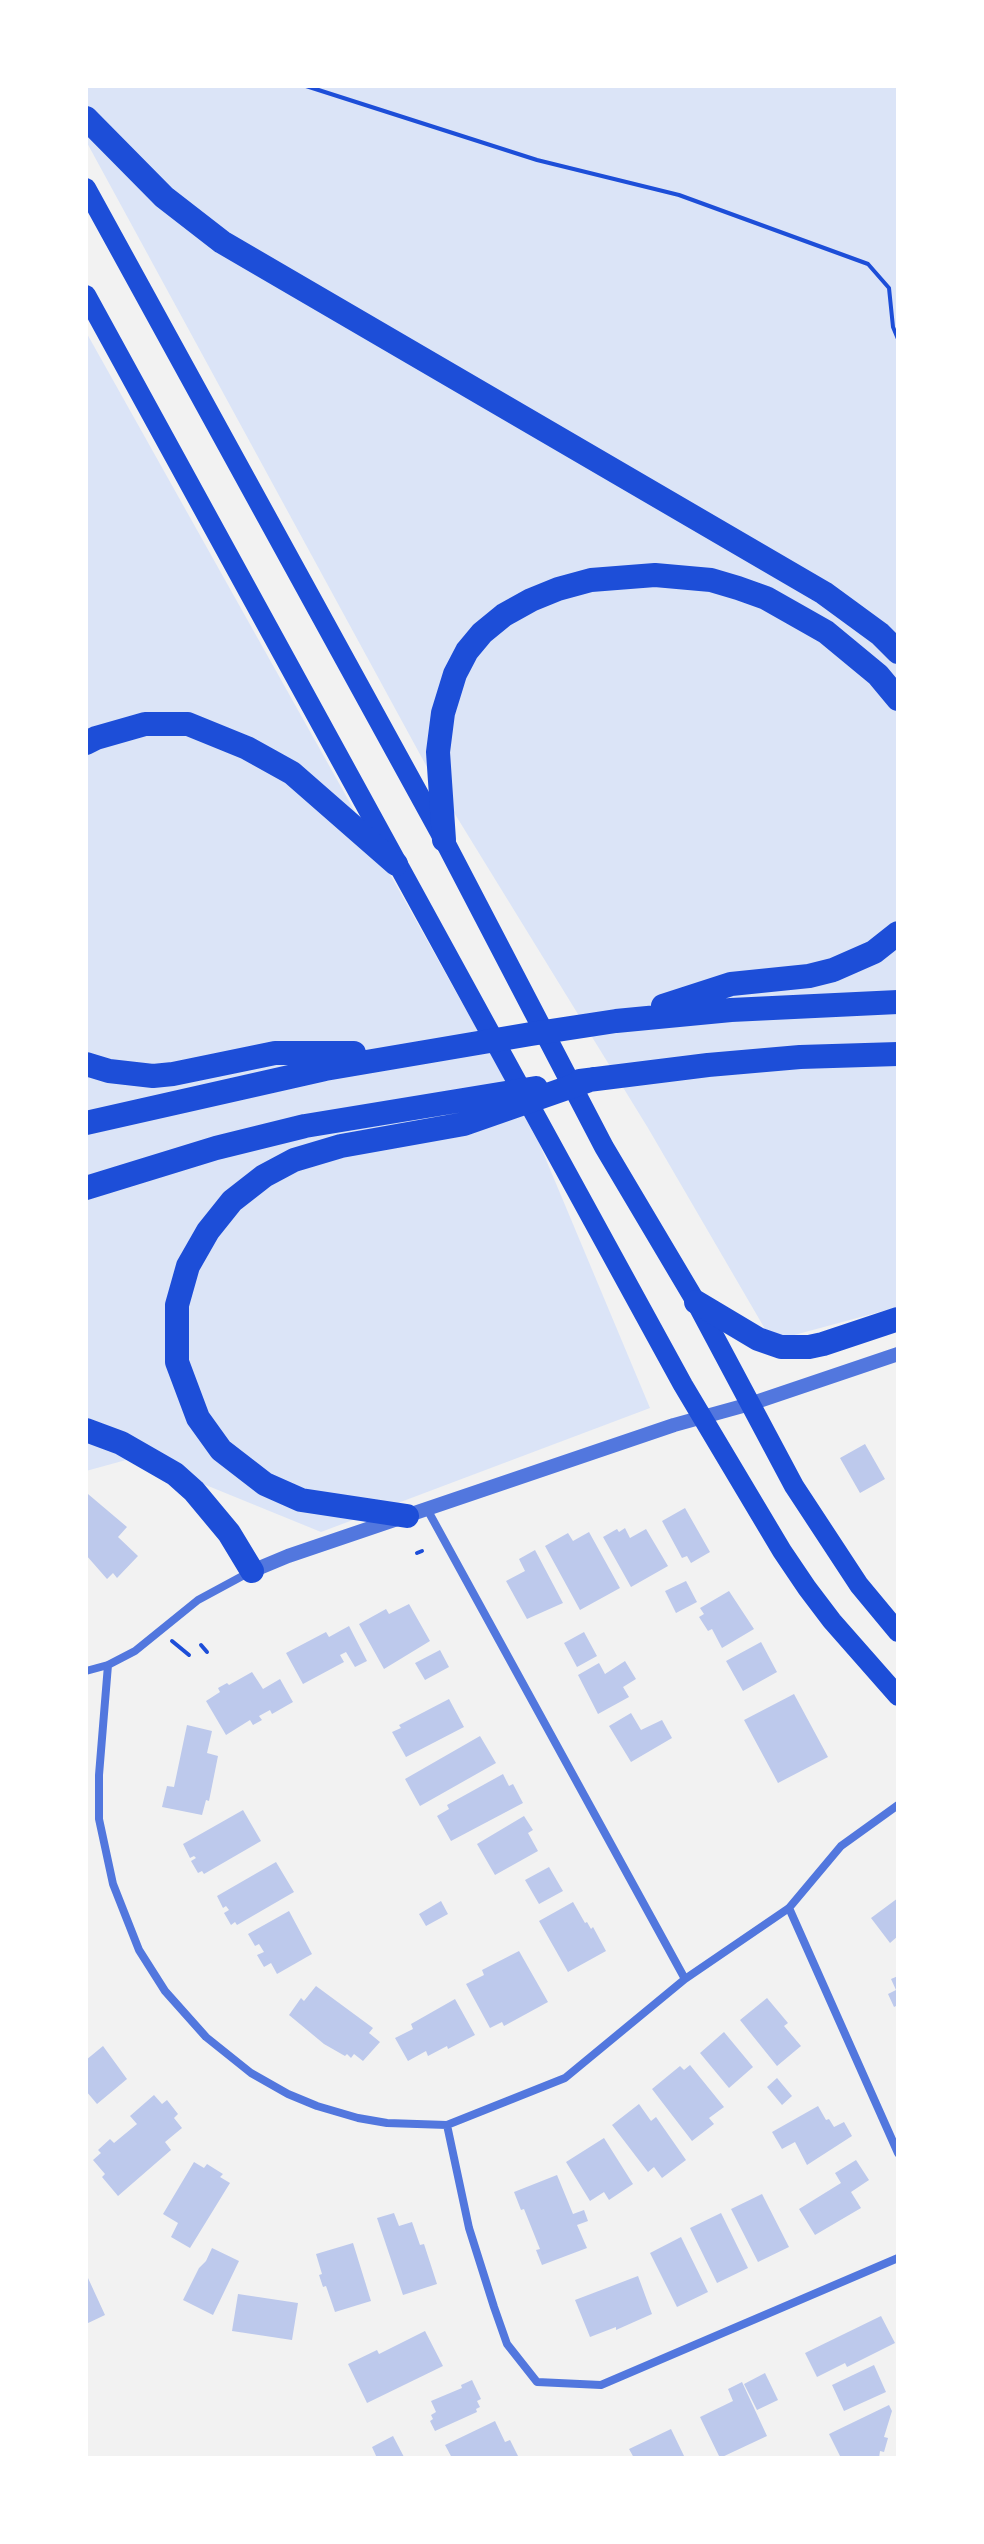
<!DOCTYPE html>
<style>
body{margin:0}
#map{position:relative;width:984px;height:2544px;overflow:hidden;background:#f2f2f2;font-family:Lora,serif}
canvas{display:block}
.frame{position:absolute;inset:0;border:88px solid #fff;pointer-events:none}
</style>
<div id="map">
<canvas width="984" height="2544"></canvas>
<div class="frame"></div>
</div>
<script>
const c = document.querySelector('canvas').getContext('2d');
c.lineJoin = 'round';
function fillPath(path, color) { c.fillStyle = color; c.fill(path, 'evenodd'); }
const poly = rows => new Path2D(rows.map(r => 'M' + r).join(''));
function strokePath(path, color, width, dash) { c.strokeStyle = color; c.lineWidth = width; c.lineCap = dash ? 'butt' : 'round'; c.setLineDash(dash || []); c.stroke(path); }
fillPath(poly([
 [86,86,898,86,898,1307,772,1341,648,1128,434,780,86,141],
 [86,332,534,1131,650,1408,321,1532,137,1457,86,1471]
]), '#dbe4f7');
fillPath(poly([
 [865,1444,885,1479,860,1493,840,1458],
 [88,1494,127,1527,118,1537,138,1556,117,1578,113,1573,107,1579,86,1555,86,1496],
 [685,1508,710,1552,691,1563,687,1556,682,1558,662,1521],
 [625,1528,630,1538,646,1529,668,1566,631,1587,603,1537,617,1529,619,1532],
 [589,1532,620,1588,580,1610,545,1546,568,1533,573,1541],
 [535,1550,563,1603,527,1619,506,1581,525,1571,519,1559],
 [686,1581,697,1602,676,1613,665,1591],
 [729,1591,754,1629,722,1648,712,1629,708,1631,699,1617,704,1614,700,1608],
 [409,1604,430,1641,384,1669,359,1624,386,1609,389,1614],
 [349,1626,367,1661,355,1667,346,1652,340,1655,344,1662,303,1684,286,1653,326,1632,329,1637],
 [584,1632,597,1656,577,1667,564,1643],
 [761,1642,777,1672,743,1691,726,1661],
 [440,1650,449,1667,425,1680,415,1663],
 [625,1661,636,1679,623,1687,629,1697,598,1714,578,1675,599,1663,605,1674],
 [252,1672,263,1689,280,1679,293,1702,272,1714,270,1710,259,1716,262,1720,253,1725,250,1720,226,1735,206,1701,220,1692,218,1688,227,1683,229,1685],
 [794,1694,828,1757,778,1783,744,1720],
 [449,1699,464,1727,406,1757,392,1732,401,1728,399,1725],
 [631,1713,641,1730,662,1720,672,1738,631,1762,609,1726],
 [187,1725,212,1731,207,1753,218,1756,209,1801,206,1800,202,1815,162,1807,167,1786,174,1787],
 [480,1736,496,1763,420,1806,405,1779],
 [503,1774,509,1786,513,1784,523,1803,451,1841,437,1816,449,1809,447,1805],
 [243,1810,261,1841,204,1874,202,1871,198,1873,191,1861,196,1858,194,1856,190,1858,183,1844],
 [524,1816,533,1830,528,1833,538,1851,495,1875,477,1844],
 [276,1862,294,1892,237,1925,235,1922,231,1925,224,1913,229,1910,226,1906,223,1908,217,1896],
 [549,1867,563,1891,539,1904,525,1880],
 [898,1898,898,1936,890,1943,871,1918],
 [441,1901,448,1914,426,1926,419,1914],
 [573,1902,585,1923,587,1922,591,1929,593,1927,606,1951,568,1972,539,1921],
 [289,1911,312,1954,277,1974,271,1963,264,1967,257,1955,264,1952,259,1944,255,1946,248,1934],
 [519,1951,548,2002,504,2026,502,2022,490,2028,466,1984,484,1975,482,1970],
 [898,1976,898,2005,894,2007,888,1994,896,1990,891,1979],
 [316,1986,373,2028,369,2033,380,2042,363,2061,354,2054,351,2058,347,2054,345,2056,324,2044,289,2015,301,1998,304,2001],
 [767,1998,788,2023,784,2026,801,2046,777,2066,740,2020],
 [455,1999,475,2035,448,2049,447,2046,428,2056,426,2051,408,2061,395,2038,413,2029,411,2024],
 [724,2032,753,2067,729,2088,700,2053],
 [103,2046,127,2079,97,2104,86,2091,86,2060],
 [690,2065,724,2107,709,2118,714,2124,692,2141,652,2089,680,2066,684,2070],
 [777,2078,792,2096,782,2105,767,2087],
 [154,2095,162,2104,167,2100,178,2114,174,2118,182,2128,165,2142,171,2150,118,2196,102,2177,105,2174,93,2160,101,2153,98,2150,110,2139,114,2143,137,2124,130,2116],
 [639,2104,651,2121,656,2117,686,2160,662,2178,654,2167,648,2172,612,2125],
 [818,2106,826,2120,829,2119,834,2127,844,2122,852,2136,807,2165,795,2142,782,2149,772,2132],
 [604,2138,633,2184,609,2200,604,2192,590,2201,566,2162],
 [856,2160,869,2180,851,2192,861,2208,815,2235,799,2209,841,2183,835,2173],
 [194,2162,204,2168,207,2164,223,2174,220,2177,230,2183,190,2248,171,2237,178,2223,163,2214],
 [557,2175,573,2214,584,2210,588,2221,577,2225,587,2248,542,2265,536,2250,540,2249,524,2209,521,2210,514,2192],
 [762,2194,789,2247,758,2262,731,2209],
 [394,2213,399,2226,412,2222,420,2245,424,2244,437,2284,403,2295,377,2218],
 [721,2213,748,2268,717,2283,690,2228],
 [681,2237,708,2292,677,2307,650,2253],
 [353,2243,371,2301,335,2312,326,2286,323,2287,319,2275,322,2274,316,2254],
 [212,2248,239,2261,213,2315,183,2300,199,2268,206,2261],
 [638,2276,652,2314,616,2330,616,2327,590,2337,575,2300],
 [88,2278,105,2315,86,2324,86,2279],
 [238,2294,298,2303,292,2340,232,2331],
 [881,2316,895,2343,847,2367,845,2363,817,2377,805,2353],
 [425,2331,443,2366,367,2403,348,2364,377,2350,379,2354],
 [874,2365,886,2392,844,2411,832,2385],
 [765,2373,778,2400,757,2410,744,2384],
 [472,2380,481,2399,477,2401,480,2407,476,2409,477,2412,435,2431,430,2421,433,2419,431,2415,436,2412,431,2401,462,2388,461,2385],
 [742,2382,767,2436,720,2458,700,2417,733,2401,728,2389],
 [889,2405,892,2411,884,2437,888,2438,884,2452,880,2451,879,2458,841,2458,829,2434],
 [495,2421,505,2442,510,2440,519,2458,452,2458,445,2445],
 [671,2429,685,2458,634,2458,629,2449],
 [393,2436,404,2457,377,2458,372,2447]
]), '#bdc9ec');
strokePath(poly([
 [306,86,537,160,679,195,868,264,889,288,893,327,898,339],
 [417,1553,422,1551],
 [172,1641,189,1655],
 [201,1645,207,1652]
]), '#1d4ed8', 4);
strokePath(poly([
 [427,1509,685,1979],
 [108,1665,99,1775,99,1819,113,1884,139,1950,165,1991,206,2037,251,2073,288,2094,317,2106,358,2118,387,2123,447,2125,565,2078,685,1979,789,1908,841,1846,898,1805],
 [86,1671,108,1665,135,1651,198,1600,248,1573],
 [789,1908,898,2153],
 [447,2125,469,2228,494,2307,507,2344,537,2382,601,2385,898,2258]
]), '#5277de', 8);
strokePath(poly([
 [252,1571,288,1556,674,1425,750,1404,898,1354]
]), '#5277de', 14);
strokePath(poly([
 [86,188,444,840,604,1147,696,1302,794,1486,859,1585,898,1632],
 [86,295,683,1385,782,1551,807,1588,832,1621,898,1696]
]), '#1d4ed8', 20);
strokePath(poly([
 [86,118,164,197,222,242,824,593,880,634,898,652],
 [86,743,96,738,145,724,188,724,247,748,292,773,396,864],
 [444,840,438,752,443,713,455,674,467,651,482,633,504,615,531,600,558,589,591,580,655,575,711,580,738,588,766,598,826,632,878,675,898,699],
 [663,1006,731,984,809,976,833,970,874,952,898,933],
 [86,1064,109,1071,153,1076,173,1074,275,1053,354,1053],
 [580,1081,708,1065,800,1057,898,1054],
 [86,1123,325,1069,531,1034,616,1021,731,1010,898,1002],
 [86,1188,216,1148,305,1126,536,1088],
 [696,1302,758,1339,781,1347,809,1347,823,1344,898,1319],
 [86,1430,121,1443,175,1474,194,1491,229,1533,252,1571],
 [407,1516,301,1500,265,1484,221,1450,198,1418,177,1362,177,1305,188,1266,208,1231,232,1201,264,1176,294,1160,341,1146,464,1124,593,1079]
]), '#1d4ed8', 24);
</script>
